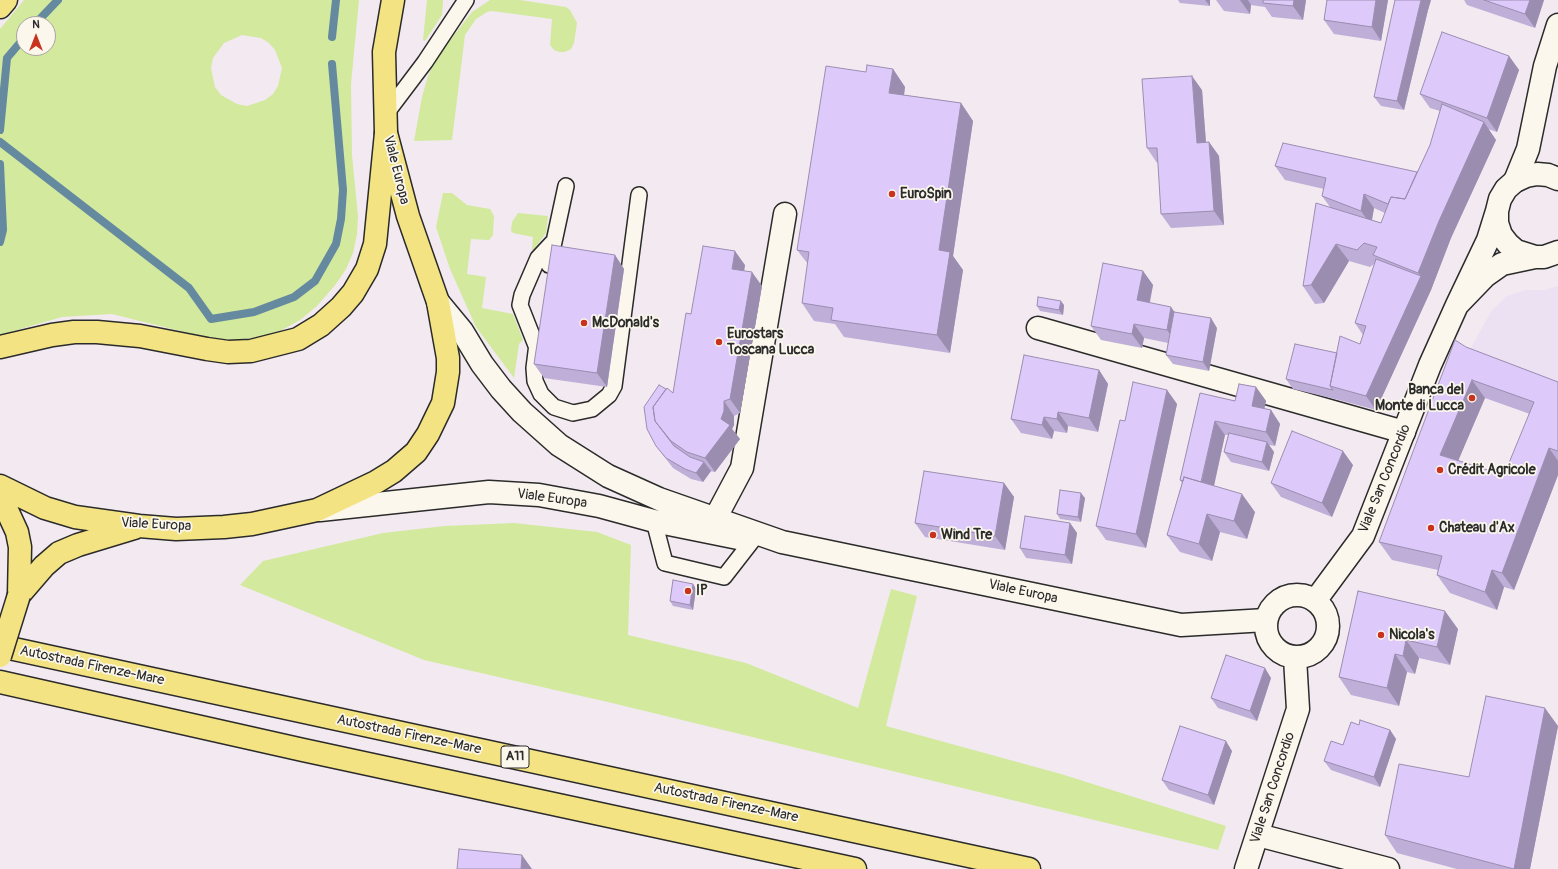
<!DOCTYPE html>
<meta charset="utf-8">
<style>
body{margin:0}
#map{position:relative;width:1558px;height:869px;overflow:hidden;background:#f2eaf0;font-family:Pangolin,sans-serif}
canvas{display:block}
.north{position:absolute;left:16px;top:16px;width:40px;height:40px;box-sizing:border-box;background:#fbf7ec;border:1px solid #a8a59f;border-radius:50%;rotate:0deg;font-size:11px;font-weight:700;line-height:16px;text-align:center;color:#2b2b2b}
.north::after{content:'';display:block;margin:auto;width:14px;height:18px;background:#c8321e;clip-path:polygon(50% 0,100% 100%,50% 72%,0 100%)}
</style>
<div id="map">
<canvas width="1558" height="869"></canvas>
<div class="north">N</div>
</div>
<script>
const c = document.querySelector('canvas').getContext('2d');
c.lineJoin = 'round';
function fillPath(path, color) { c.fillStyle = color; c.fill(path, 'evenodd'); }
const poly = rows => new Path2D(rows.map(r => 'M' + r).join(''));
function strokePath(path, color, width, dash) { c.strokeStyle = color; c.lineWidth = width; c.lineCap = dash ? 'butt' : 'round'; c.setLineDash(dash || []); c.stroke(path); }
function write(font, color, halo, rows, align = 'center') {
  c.font = font + ' Pangolin,sans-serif'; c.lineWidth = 3.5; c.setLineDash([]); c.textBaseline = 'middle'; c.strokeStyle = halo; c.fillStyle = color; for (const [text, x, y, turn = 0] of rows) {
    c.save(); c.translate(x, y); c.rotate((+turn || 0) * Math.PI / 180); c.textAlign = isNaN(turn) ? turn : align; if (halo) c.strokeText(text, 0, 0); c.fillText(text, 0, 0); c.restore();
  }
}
fillPath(poly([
 [1558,286,1558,388,1468,353,1492,310,1507,296,1525,290,1545,290]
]), '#ece0f3');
fillPath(poly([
 [24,0,359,0,351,84,352,155,358,216,357,234,353,253,346,269,336,284,317,306,300,320,280,331,256,338,232,340,208,338,112,314,62,317,0,335,0,29],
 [24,24,48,24,48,48,24,48],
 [242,35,261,38,269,43,275,50,282,68,278,86,273,94,265,100,247,106,237,104,221,95,215,87,211,68,213,58,224,43],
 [427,0,443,0,443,3,442,15,425,41,423,40],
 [490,0,520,0,566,7,570,10,577,23,574,43,571,49,565,52,559,52,554,50,550,45,552,19,492,11,487,12,476,19,465,35,452,140,414,141,422,97,428,76,436,58,472,12],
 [443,193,452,193,467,205,490,209,494,216,493,235,489,240,471,239,467,274,486,277,482,308,513,314,523,340,519,344,514,378,476,327,450,269,436,227],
 [518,213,548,216,546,233,534,249,532,250,533,237,513,233,511,231,512,222],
 [514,523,597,532,631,545,628,635,746,663,858,708,891,589,917,596,886,726,1061,774,1226,826,1218,850,612,703,424,660,240,585,263,561,383,533,445,526]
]), '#d2e99e');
strokePath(poly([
 [35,24,58,0],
 [332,37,336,0],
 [0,130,7,58,24,38],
 [0,142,189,288,211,319,254,312,294,297,315,281,336,244,341,219,343,190,332,64],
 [0,164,3,230,0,242]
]), '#65899e', 8);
const lane = poly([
 [385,115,425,62,466,0],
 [549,265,566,186],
 [537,344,534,368,535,381,541,394,554,407,573,413,592,409,609,395,614,386,639,195],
 [537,348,520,305,522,295,538,258,552,243],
 [654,521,665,563,724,577,752,541]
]);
const street = poly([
 [1515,181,1528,149,1545,66,1558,25],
 [1038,328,1404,432],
 [716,517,742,468,785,214],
 [1258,835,1388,869]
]);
const secondary = poly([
 [1558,179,1548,175,1537,174,1526,176,1515,181,1506,189,1500,199,1497,211,1497,223,1501,235,1508,244,1516,251,1535,257,1544,257,1558,252],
 [1497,211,1488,240,1457,305,1485,276,1502,264,1535,257],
 [438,302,462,331,482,364,501,389,522,412,559,445,608,476,659,499,782,542,1181,625,1266,620],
 [320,510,489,492,539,495,599,506,654,521,743,539],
 '1266 626a31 31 0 1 1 62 0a31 31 0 1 1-62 0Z',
 [1315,601,1363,536,1430,365,1457,305],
 [1246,869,1298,709,1295,658]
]);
const primary = poly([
 [0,486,45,508,75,517,139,526,176,529,224,527,252,524,317,510,376,482,394,471,416,452,428,434,443,403,448,372,448,358,438,302,408,216,386,133,384,52,393,0],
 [0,495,17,532,20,547,19,595],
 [19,595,44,566,59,553,78,545,134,528]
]);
const highway = poly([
 [0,7,6,0],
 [0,347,52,335,74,332,97,332,140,336,207,349,228,352,251,351,298,339,321,325,341,307,353,293,367,269,375,244,386,133],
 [0,646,1029,869],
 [0,682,303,750,855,869]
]);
strokePath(lane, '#2b2b2b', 18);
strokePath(street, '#2b2b2b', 25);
strokePath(secondary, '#2b2b2b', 25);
strokePath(primary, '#2b2b2b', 25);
strokePath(highway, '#2b2b2b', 25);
strokePath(lane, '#fbf7ec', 15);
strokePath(street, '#fbf7ec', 22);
strokePath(secondary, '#fbf7ec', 22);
strokePath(primary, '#f4e382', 22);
strokePath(highway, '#f4e382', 22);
const primaryBridge = poly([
 [0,656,19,595]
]);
strokePath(primaryBridge, '#2b2b2b', 25, []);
strokePath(primaryBridge, '#f4e382', 22);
fillPath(poly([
 [1178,0,1210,0,1210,6,1180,3],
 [1216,0,1306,0,1303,20,1272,17,1265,7,1251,5,1250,14,1224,11],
 [1327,0,1388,0,1381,41,1334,34,1324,20],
 [1431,0,1428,10,1404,110,1381,106,1374,97],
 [1464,0,1544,0,1535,28,1467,5],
 [1509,56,1519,70,1497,132,1488,129,1496,140,1451,238,1431,290,1376,410,1339,400,1293,389,1286,379,1337,353,1360,344,1363,335,1355,323,1374,264,1370,267,1349,261,1324,303,1315,304,1303,286,1330,207,1322,196,1324,189,1285,180,1275,166,1417,172,1430,145,1440,111,1430,108,1420,94],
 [1374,208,1385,213,1381,223,1372,220],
 [893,69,905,87,904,95,961,103,973,121,953,256,963,270,950,353,844,337,835,324,814,321,802,303,808,264,797,250,866,72],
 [1202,90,1206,142,1209,142,1219,156,1224,225,1171,228,1161,214,1158,162,1157,163,1147,148],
 [615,255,624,269,607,387,544,378,534,364],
 [745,265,744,271,762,286,740,413,734,416,734,425,732,429,740,439,715,472,710,471,711,471,703,482,691,479,673,468,656,446,666,389,673,393,691,314],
 [1143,271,1153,285,1150,303,1217,328,1209,371,1173,364,1166,355,1168,343,1144,338,1142,348,1101,340,1091,326],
 [1064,305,1063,315,1040,311,1037,306],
 [1466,347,1558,382,1558,475,1514,590,1504,587,1497,610,1450,593,1437,575,1438,570,1392,560,1379,542],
 [1485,398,1530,414,1504,475,1458,460],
 [1099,370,1108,384,1098,432,1068,426,1067,433,1054,431,1052,439,1021,433,1011,419],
 [1256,387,1266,401,1264,409,1271,410,1280,424,1275,446,1269,445,1274,452,1269,471,1231,462,1224,452,1228,435,1225,435,1214,486,1255,512,1247,539,1220,532,1212,561,1180,552,1167,535,1182,483,1180,480,1200,393,1235,401],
 [1167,390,1177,404,1146,548,1106,540,1096,526,1125,421],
 [1353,465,1332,517,1281,497,1271,483],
 [1004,483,1014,497,1005,550,925,537,915,523],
 [1085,498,1081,522,1060,519,1057,514],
 [1070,523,1077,533,1072,564,1026,558,1020,548],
 [693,584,696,589,693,610,673,606,670,601],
 [1358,591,1458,629,1450,665,1419,658,1415,674,1407,672,1399,706,1351,695,1339,677],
 [1271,678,1257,721,1218,708,1211,698],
 [1359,725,1390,730,1396,739,1380,787,1331,770,1324,761,1343,745],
 [1558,726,1530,869,1457,869,1397,853,1385,835,1469,777],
 [1232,751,1214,805,1169,790,1162,780]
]), '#beaed8');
fillPath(poly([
 [1205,0,1210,0,1210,6],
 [1240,0,1248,0,1251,5,1250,14],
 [1294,0,1306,0,1303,20,1293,6],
 [1376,0,1388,0,1381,41,1372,27],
 [1421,0,1431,0,1428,10,1404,110,1397,101],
 [1530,0,1544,0,1535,28,1525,14],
 [1509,56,1519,70,1497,132,1487,118],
 [893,69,905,87,902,110,889,93],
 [1192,76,1202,90,1207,157,1197,143],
 [961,103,973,121,953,256,963,270,950,353,937,335,939,250],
 [1484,122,1496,140,1451,238,1431,290,1376,410,1366,396,1421,276,1418,273,1439,221],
 [1209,142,1219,156,1224,225,1214,211],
 [1364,194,1374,208,1371,225,1361,211],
 [1336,244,1349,261,1324,303,1311,285],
 [735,251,745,265,742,283,732,269],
 [615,255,624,269,607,387,597,373],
 [1143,271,1153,285,1147,314,1137,300],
 [752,272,762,286,740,413,730,399],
 [1061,301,1064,305,1063,315,1059,310],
 [1171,307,1181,321,1177,344,1167,330],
 [1211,318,1217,328,1209,371,1203,362],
 [1134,324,1144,338,1142,348,1132,334],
 [1099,370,1108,384,1098,432,1089,418],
 [1472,380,1485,398,1453,473,1440,455],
 [1256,387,1266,401,1262,420,1252,406],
 [1167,390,1177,404,1146,548,1136,534],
 [724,401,734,416,734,425,732,429,740,439,715,472,705,458,721,419],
 [1271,410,1280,424,1275,446,1266,432],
 [1058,412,1068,426,1067,433,1057,419],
 [1044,417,1054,431,1052,439,1042,425],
 [1215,421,1225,435,1211,499,1201,485],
 [1267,442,1274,452,1269,471,1262,462],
 [1549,448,1558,461,1558,475,1514,590,1502,573],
 [1343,451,1353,465,1332,517,1322,503],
 [704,462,711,471,703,482,696,473],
 [1004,483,1014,497,1005,550,995,536],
 [1081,493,1085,498,1081,522,1078,517],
 [1242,494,1255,512,1247,539,1234,521],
 [1207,514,1220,532,1212,561,1199,544],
 [1070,523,1077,533,1072,564,1065,555],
 [1492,570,1504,587,1497,610,1485,592],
 [693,584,696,589,693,610,690,605],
 [1445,611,1458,629,1450,665,1437,647],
 [1406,640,1419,658,1415,674,1403,656],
 [1395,654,1407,672,1399,706,1387,688],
 [1265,668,1271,678,1257,721,1250,711],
 [1545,708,1558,726,1530,869,1514,869],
 [1390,730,1396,739,1380,787,1374,777],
 [1226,741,1232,751,1214,805,1208,795],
 [522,855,532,869,521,869]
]), '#9b8db0');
const building = poly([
 [1263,0,1294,0,1293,6,1263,3,1263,0],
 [1327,0,1376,0,1372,27,1324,20,1327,0],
 [1395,0,1421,0,1397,101,1374,97,1395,0],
 [1484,0,1530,0,1525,14,1484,0],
 [1442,32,1509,56,1487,118,1420,94,1442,32],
 [867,65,893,69,889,93,961,103,939,250,950,252,937,335,831,320,833,308,802,303,809,252,797,250,826,66,866,72,867,65],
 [1192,76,1197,143,1209,142,1214,211,1161,214,1157,148,1147,148,1142,79,1192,76],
 [1442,104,1484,122,1439,221,1418,273,1373,255,1377,247,1364,243,1357,250,1336,244,1311,285,1303,286,1316,203,1381,223,1391,197,1405,199,1430,145,1442,104],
 [1283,143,1417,172,1405,199,1391,197,1388,204,1364,194,1361,211,1322,196,1326,178,1275,166,1283,143],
 [552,245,615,255,597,373,534,364,552,245],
 [703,246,735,251,732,269,752,272,730,399,724,401,724,411,721,419,730,425,705,458,687,452,671,441,655,421,653,407,667,388,673,393,686,313,691,314,703,246],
 [1376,259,1421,276,1366,396,1330,386,1340,336,1360,344,1366,326,1355,323,1376,259],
 [1103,263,1143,271,1137,300,1171,307,1167,330,1134,324,1132,334,1091,326,1103,263],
 [1038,297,1061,301,1059,310,1037,306,1038,297],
 [1174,312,1211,318,1203,362,1166,355,1174,312],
 [1455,340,1466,347,1558,382,1558,451,1549,448,1502,573,1492,570,1485,592,1437,575,1442,556,1379,542,1455,340],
 [1472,380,1534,402,1504,475,1440,455,1472,380],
 [1295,344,1337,353,1330,386,1333,390,1286,379,1295,344],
 [1024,355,1099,370,1089,418,1058,412,1057,419,1044,417,1042,425,1011,419,1024,355],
 [1133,382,1167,390,1136,534,1096,526,1120,420,1125,421,1133,382],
 [1239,384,1256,387,1252,406,1271,410,1266,432,1215,421,1201,482,1184,477,1183,481,1180,480,1200,393,1235,401,1239,384],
 [659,385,666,389,653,407,655,421,674,446,690,457,704,462,696,473,685,469,666,458,656,446,647,429,644,407,659,385],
 [1292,431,1343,451,1322,503,1271,483,1292,431],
 [1229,433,1267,442,1262,462,1224,452,1229,433],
 [924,471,1004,483,995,536,915,523,924,471],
 [1184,477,1242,494,1234,521,1207,514,1199,544,1167,535,1184,477],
 [1060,490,1081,493,1078,517,1057,514,1060,490],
 [1025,516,1070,523,1065,555,1020,548,1025,516],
 [673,580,693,584,690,605,670,601,673,580],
 [1358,591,1445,611,1437,647,1406,640,1403,656,1395,654,1387,688,1339,677,1358,591],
 [1226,655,1265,668,1250,711,1211,698,1226,655],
 [1486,696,1545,708,1514,869,1385,835,1399,764,1469,777,1486,696],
 [1360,720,1390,730,1374,777,1324,761,1331,741,1343,745,1351,722,1359,725,1360,720],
 [1180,726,1226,741,1208,795,1162,780,1180,726],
 [459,849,522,855,521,869,457,869,459,849]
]);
fillPath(building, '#ddcafb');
strokePath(building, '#9b8db0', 1);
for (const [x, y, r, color] of [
 [892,194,4,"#c8321e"],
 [584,323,4,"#c8321e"],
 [719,342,4,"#c8321e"],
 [1472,398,4,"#c8321e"],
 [1440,470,4,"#c8321e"],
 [1431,528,4,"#c8321e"],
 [933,535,4,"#c8321e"],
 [688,591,4,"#c8321e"],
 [1381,635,4,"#c8321e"]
]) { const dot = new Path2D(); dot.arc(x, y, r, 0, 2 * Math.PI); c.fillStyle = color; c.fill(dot); strokePath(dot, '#fbf7ec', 1.5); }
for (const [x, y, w] of [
 [515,757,28]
]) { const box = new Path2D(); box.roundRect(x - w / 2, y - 11, w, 22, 3); c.fillStyle = '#fbf7ec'; c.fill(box); strokePath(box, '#2b2b2b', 1); }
write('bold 13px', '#2b2b2b', null, [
 ["A11",515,757]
]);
write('14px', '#2b2b2b', '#fbf7ec', [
 ["Viale Europa",396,170,76],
 ["Viale San Concordio",1385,479,-68],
 ["Viale Europa",552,499,8],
 ["Viale Europa",156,525,3],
 ["Viale Europa",1023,592,12],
 ["Autostrada Firenze-Mare",92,666,12],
 ["Autostrada Firenze-Mare",409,735,12],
 ["Viale San Concordio",1273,788,-72],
 ["Autostrada Firenze-Mare",726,803,12]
]);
write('bold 14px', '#2b2b2b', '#fbf7ec', [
 ["EuroSpin",900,194],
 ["McDonald's",592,323],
 ["Eurostars",727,334],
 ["Toscana Lucca",727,350],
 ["Banca del",1464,390,"right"],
 ["Monte di Lucca",1464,406,"right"],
 ["Crédit Agricole",1448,470],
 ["Chateau d'Ax",1439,528],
 ["Wind Tre",941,535],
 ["IP",696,591],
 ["Nicola's",1389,635]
], 'left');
</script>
